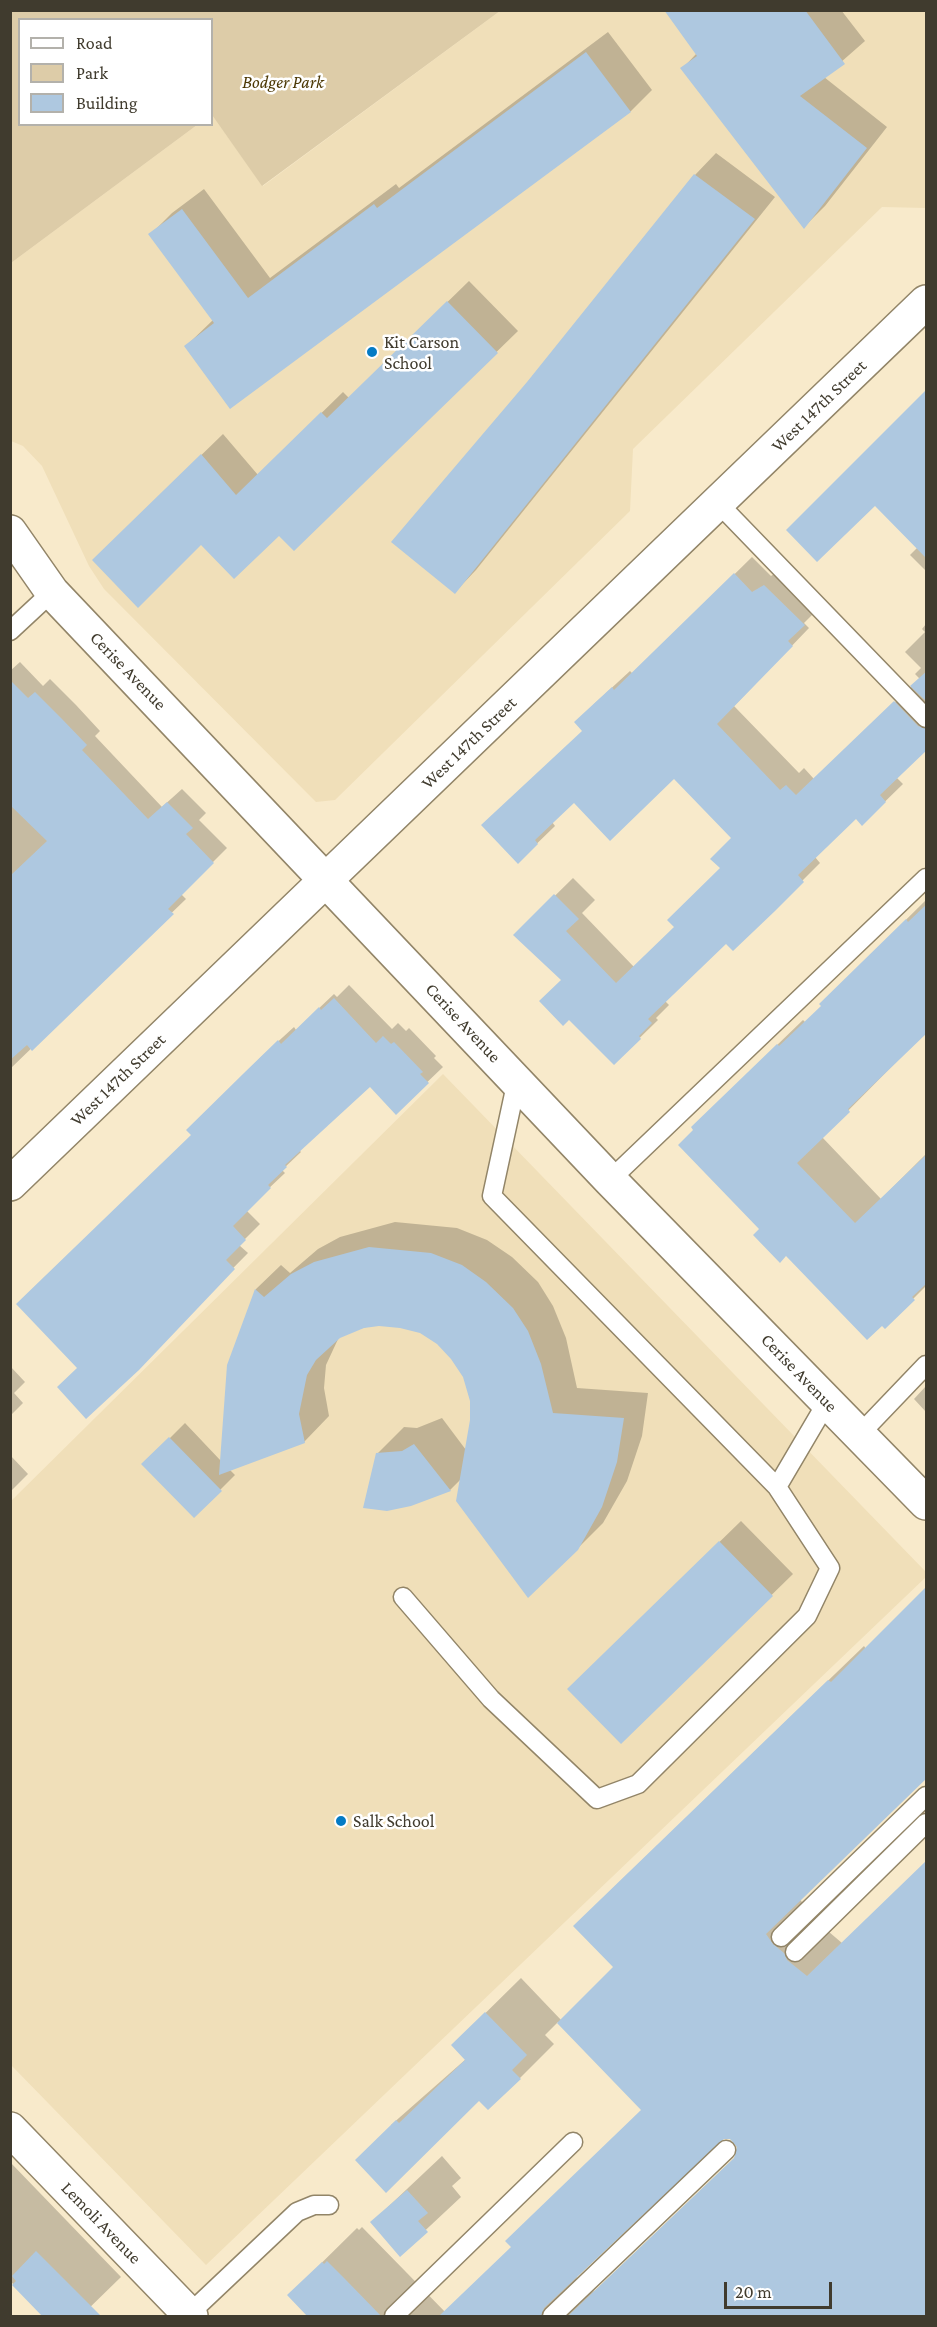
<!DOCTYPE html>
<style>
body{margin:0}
#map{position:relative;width:937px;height:2327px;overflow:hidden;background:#f8eacb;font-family:"Crimson Pro",serif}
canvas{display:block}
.frame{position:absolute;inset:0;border:12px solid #403b2e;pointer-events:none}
.legend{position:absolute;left:18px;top:18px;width:195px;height:108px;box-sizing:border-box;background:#fff;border:2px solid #b3b1ab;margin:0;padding:8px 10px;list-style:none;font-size:18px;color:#403b2e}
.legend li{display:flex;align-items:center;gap:12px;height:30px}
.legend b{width:30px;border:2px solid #b3b1ab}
.scale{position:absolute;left:724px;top:2282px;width:108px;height:27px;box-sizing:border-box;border:3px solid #403b2e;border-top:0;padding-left:8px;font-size:18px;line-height:21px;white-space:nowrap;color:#403b2e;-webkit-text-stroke:4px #fff;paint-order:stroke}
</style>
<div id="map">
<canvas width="937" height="2327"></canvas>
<div class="frame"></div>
<ul class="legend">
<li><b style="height:8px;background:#fff"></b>Road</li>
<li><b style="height:16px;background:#ddcca8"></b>Park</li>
<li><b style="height:16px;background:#aec8e0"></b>Building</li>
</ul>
<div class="scale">20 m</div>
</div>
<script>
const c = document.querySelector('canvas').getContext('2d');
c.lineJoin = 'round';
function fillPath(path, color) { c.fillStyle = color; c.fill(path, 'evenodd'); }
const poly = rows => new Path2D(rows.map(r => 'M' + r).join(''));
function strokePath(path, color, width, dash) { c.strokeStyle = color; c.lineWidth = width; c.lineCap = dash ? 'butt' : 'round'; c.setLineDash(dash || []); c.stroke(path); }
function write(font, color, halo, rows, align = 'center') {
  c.font = font + ' "Crimson Pro",serif'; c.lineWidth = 5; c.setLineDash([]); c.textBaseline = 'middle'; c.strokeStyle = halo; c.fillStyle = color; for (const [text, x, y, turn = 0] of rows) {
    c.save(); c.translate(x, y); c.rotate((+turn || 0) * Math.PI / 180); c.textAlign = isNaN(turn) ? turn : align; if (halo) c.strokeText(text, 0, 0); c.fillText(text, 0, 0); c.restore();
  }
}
fillPath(poly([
 [500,11,926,11,926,208,882,207,633,449,630,511,335,800,316,802,104,589,89,566,42,466,23,446,11,441,11,263,197,125,212,124,212,115,263,186],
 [443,1074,926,1572,926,1577,206,2265,11,2065,11,1501]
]), '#f0dfb9');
fillPath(poly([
 [11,10,500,10,500,11,262,186,212,115,212,20,20,20,20,124,197,125,11,263]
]), '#ddcca8');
fillPath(poly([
 [666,10,841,10,865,41,824,77,887,127,825,206,804,227,682,69,697,53],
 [608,32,652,90,631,111,231,407,186,346,213,320,150,235,172,213,204,189,270,278,396,184,399,188],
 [716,153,775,197,476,570,455,592,528,383,695,175],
 [469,281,518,331,294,549,279,534,201,543,115,539,223,434,258,475,343,392,349,398],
 [926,394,926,571,910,555,918,547],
 [752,557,771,576,782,568,821,606,804,623,809,628,734,706,799,773,804,768,814,779,920,679,915,674,921,668,905,652,925,632,922,629,926,624,926,748,896,777,903,784,862,824,856,817,815,857,820,863,773,910,726,942,665,1001,669,1005,656,1018,658,1020,614,1063,563,980,515,935,573,878,595,900,582,913,634,967,676,927,722,868,733,838,674,777,574,801,552,822,555,826,518,862,584,730,593,705,630,671,633,674],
 [20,662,43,686,50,679,76,705,100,731,95,736,162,807,182,789,206,813,199,820,227,848,181,894,186,899,10,1069,10,671],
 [926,900,926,1032,822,1137,881,1199,926,1154,926,1286,885,1327,761,1229,718,1102,803,1020,805,1022,823,1006,846,979],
 [349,985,392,1029,398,1023,406,1031,409,1028,436,1056,434,1058,443,1067,396,1112,370,1085,299,1150,301,1152,282,1170,285,1173,246,1210,260,1224,239,1245,248,1253,86,1417,79,1367,193,1135,260,1058,294,1027,296,1030,334,994,337,997],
 [395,1222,457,1228,487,1240,512,1257,538,1282,553,1306,566,1338,577,1388,648,1393,642,1436,627,1481,603,1523,577,1549,461,1479,450,1490,377,1454,404,1427,417,1428,442,1418,466,1450,471,1421,471,1400,465,1377,453,1358,438,1343,421,1332,400,1326,378,1324,351,1331,339,1337,326,1365,324,1388,329,1416,304,1442,229,1469,235,1475,194,1516,144,1464,185,1423,221,1461,229,1365,256,1289,281,1265,290,1273,318,1249,340,1237],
 [10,1366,25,1382,14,1393,23,1403,10,1416],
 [926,1386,926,1412,914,1399],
 [10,1455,28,1474,10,1492],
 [741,1521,793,1574,621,1742,590,1668],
 [864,1646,866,1649,800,1899,807,1910,818,1918,822,1926,842,1943,926,2290,899,2316,454,2316,448,2310,513,2247,643,2109,558,2022,545,2035,554,2044,520,2078,479,2098,386,2191,391,2125,466,2059,453,2045,521,1978,562,2021,615,1967,609,1892],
 [729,2138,736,2142,737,2156,596,2290,590,2293,579,2290,575,2283,578,2274,718,2140],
 [442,2156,461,2178,452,2186,461,2197,400,2254,372,2222],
 [10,2162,121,2277,81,2316,46,2316,10,2281],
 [362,2227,449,2316,308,2316,289,2295,357,2228,359,2230]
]), '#0003');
fillPath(poly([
 [664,10,805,10,845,64,800,96,867,148,804,229,680,68,697,56],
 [586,52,631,112,230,409,184,346,214,323,148,234,182,209,248,298,374,204,377,208],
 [694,174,755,219,455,594,391,542,527,382],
 [447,301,498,353,294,551,279,536,234,579,201,545,138,608,92,560,201,454,236,495,321,412,327,418],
 [927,389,927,559,875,506,817,562,786,530],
 [734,573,752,592,764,585,805,625,788,641,793,646,717,724,780,790,786,785,796,795,894,701,918,726,927,729,927,750,880,795,886,802,862,826,856,819,798,875,804,882,775,911,733,951,726,944,648,1019,652,1023,639,1036,641,1039,614,1065,569,1020,563,1026,539,1001,561,980,513,935,554,894,579,919,566,931,616,983,674,927,667,920,720,868,710,859,731,838,674,779,610,841,574,803,535,840,538,844,518,864,481,825,582,731,574,722,612,687,614,690],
 [927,671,927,702,910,686],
 [10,680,28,698,35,692,62,719,87,745,82,750,148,819,167,802,193,828,186,834,214,863,168,909,174,914,32,1051,27,1045,10,1060,10,876,47,841,10,805],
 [927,904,927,1033,848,1109,850,1112,797,1163,855,1223,927,1154,927,1283,912,1297,915,1300,885,1329,882,1326,867,1340,786,1256,780,1263,753,1235,759,1229,678,1145,693,1130,691,1127,748,1072,777,1044,779,1046,821,1006,819,1004,906,919,908,922],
 [334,998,376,1043,383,1036,391,1044,394,1042,423,1072,420,1074,429,1083,396,1115,370,1087,285,1165,287,1167,268,1185,271,1188,233,1226,246,1240,226,1260,235,1269,139,1370,86,1419,57,1387,77,1368,16,1304,191,1135,186,1130,244,1073,278,1040,281,1044,319,1007,321,1010],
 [369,1247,431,1253,462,1265,486,1282,513,1308,528,1331,541,1364,553,1413,624,1418,617,1462,602,1507,578,1550,528,1598,456,1501,470,1420,470,1401,463,1377,451,1359,437,1344,420,1333,400,1328,379,1326,364,1328,340,1338,316,1360,307,1375,299,1414,305,1443,219,1475,227,1365,255,1289,264,1297,291,1274,314,1262],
 [169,1437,222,1491,194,1518,141,1464],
 [414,1444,451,1491,411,1506,387,1511,363,1508,376,1453,402,1451],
 [719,1541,773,1596,621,1744,567,1689],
 [927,1586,927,1778,766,1934,773,1944,784,1953,787,1960,807,1976,927,1860,927,2316,568,2316,734,2158,737,2147,730,2139,724,2139,544,2308,541,2316,439,2316,511,2247,505,2241,641,2110,557,2023,613,1967,573,1926,828,1680,831,1682],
 [485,2012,527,2055,512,2070,521,2079,488,2110,479,2101,386,2193,355,2160,396,2120,399,2123,465,2060,451,2045],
 [407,2190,428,2213,418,2221,428,2232,400,2257,370,2222],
 [36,2251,101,2316,42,2316,12,2285,16,2281,12,2276],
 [327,2261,345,2279,381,2316,307,2316,287,2295,322,2262,324,2264]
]), '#aec8e0');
const lane = poly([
 [718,503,926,718],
 [10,631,52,592],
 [517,1080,492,1196,777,1487,827,1402],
 [610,1180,926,878],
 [859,1435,926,1365],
 [403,1597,491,1699,597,1799,638,1784,807,1616,830,1568,777,1487],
 [781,1937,926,1796],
 [795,1952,926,1823],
 [189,2314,297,2212,314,2205,329,2205],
 [394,2316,573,2142],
 [552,2316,726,2150]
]);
const street = poly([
 [10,532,52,592,610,1180,926,1503],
 [10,2129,191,2316]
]);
const secondary = poly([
 [10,1184,926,302]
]);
strokePath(lane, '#928568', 21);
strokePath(street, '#928568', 36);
strokePath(secondary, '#928568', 36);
strokePath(lane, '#fff', 18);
strokePath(street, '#fff', 33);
strokePath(secondary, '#fff', 33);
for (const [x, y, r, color] of [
 [372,352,6,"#047bc5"],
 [341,1821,6,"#047bc5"]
]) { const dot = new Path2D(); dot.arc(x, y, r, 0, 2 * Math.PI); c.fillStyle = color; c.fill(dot); strokePath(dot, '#fff', 2); }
write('italic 18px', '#4b3703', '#fff', [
 ["Bodger Park",283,82]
]);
write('18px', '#403b2e', '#fff', [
 ["Kit Carson",384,342],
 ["School",384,363],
 ["Salk School",353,1821]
], 'left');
write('18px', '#403b2e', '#fff', [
 ["West 147th Street",819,406,-44],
 ["Cerise Avenue",128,671,46],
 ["West 147th Street",469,743,-44],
 ["Cerise Avenue",463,1023,47],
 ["West 147th Street",118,1080,-44],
 ["Cerise Avenue",799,1373,46],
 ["Lemoli Avenue",101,2223,46]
]);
</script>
